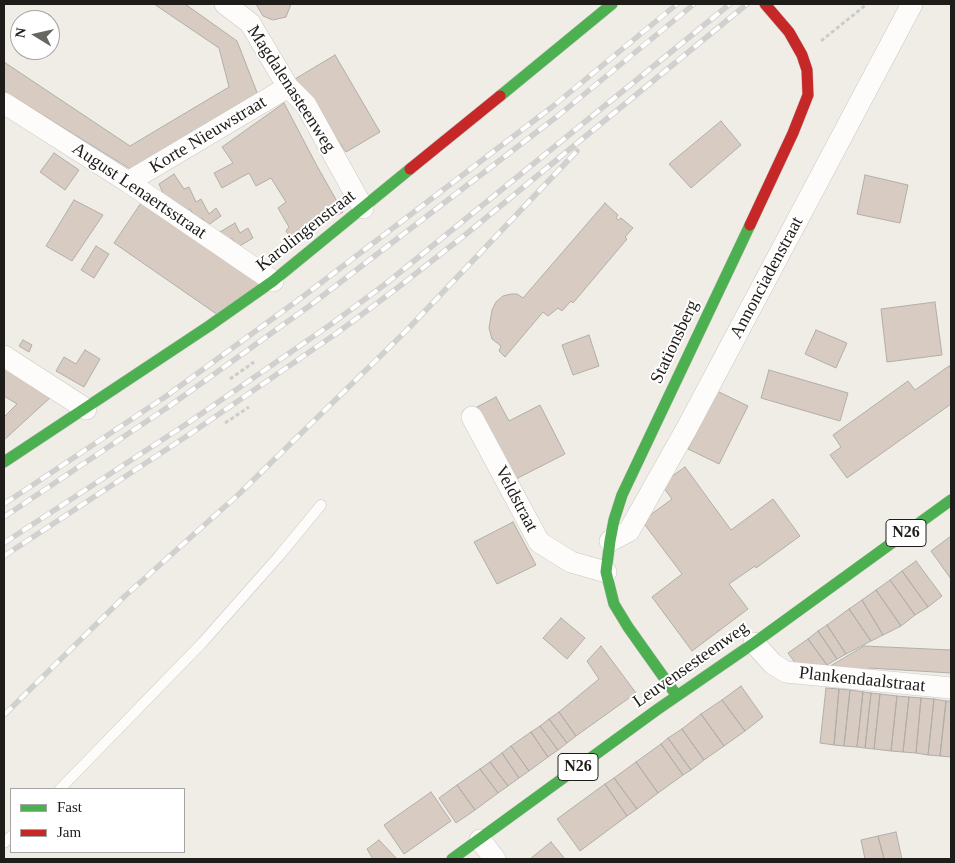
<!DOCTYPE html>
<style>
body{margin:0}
#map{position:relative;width:955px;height:863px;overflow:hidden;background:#efede6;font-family:Georgia,serif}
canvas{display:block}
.frame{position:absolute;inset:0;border:5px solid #1f1d19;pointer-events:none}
.legend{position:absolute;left:10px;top:788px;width:175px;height:65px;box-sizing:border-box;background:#fff;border:1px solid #a5a5a3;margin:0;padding:6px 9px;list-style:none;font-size:15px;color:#1f1d19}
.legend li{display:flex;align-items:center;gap:10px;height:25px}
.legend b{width:25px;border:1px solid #a5a5a3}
.north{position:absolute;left:10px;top:10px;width:50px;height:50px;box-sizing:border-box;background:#fff;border:1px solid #a5a5a3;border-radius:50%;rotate:279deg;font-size:14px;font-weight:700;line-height:20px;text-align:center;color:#1f1d19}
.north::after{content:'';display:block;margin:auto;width:18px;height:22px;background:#686661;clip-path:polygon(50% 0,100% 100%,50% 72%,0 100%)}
</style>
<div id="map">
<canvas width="955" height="863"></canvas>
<div class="frame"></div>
<ul class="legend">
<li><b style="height:6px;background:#4caf50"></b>Fast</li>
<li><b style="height:6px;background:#c62828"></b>Jam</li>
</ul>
<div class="north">N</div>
</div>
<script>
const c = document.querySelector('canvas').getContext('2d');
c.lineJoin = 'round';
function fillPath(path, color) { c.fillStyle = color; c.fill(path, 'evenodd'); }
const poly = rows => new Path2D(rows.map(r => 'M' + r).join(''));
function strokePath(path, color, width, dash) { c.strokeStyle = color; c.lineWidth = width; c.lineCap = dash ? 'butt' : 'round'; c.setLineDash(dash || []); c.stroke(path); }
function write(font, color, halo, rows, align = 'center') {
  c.font = font + ' Georgia,serif'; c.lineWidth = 4; c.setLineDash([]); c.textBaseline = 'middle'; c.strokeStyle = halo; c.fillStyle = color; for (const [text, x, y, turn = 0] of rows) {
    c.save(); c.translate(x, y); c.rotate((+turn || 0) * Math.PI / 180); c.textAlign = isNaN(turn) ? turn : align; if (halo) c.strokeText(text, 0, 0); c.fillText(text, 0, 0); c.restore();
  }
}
const building = poly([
 [154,4,185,4,237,41,258,95,135,172,4,91,4,62,130,146,229,87,219,48,154,4],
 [256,4,291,4,286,17,273,20,263,16,256,4],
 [335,55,380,132,346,152,295,79,335,55],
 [284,103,317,166,343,212,292,239,286,231,289,227,278,208,286,202,271,178,256,186,249,173,222,188,214,173,233,163,222,147,284,103],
 [721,121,741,145,691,188,669,164,721,121],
 [54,153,79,170,65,190,40,172,54,153],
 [174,174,184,189,189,187,196,202,201,199,209,214,216,208,221,216,207,226,202,218,197,220,190,209,183,213,173,200,166,200,159,184,174,174],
 [865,175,908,185,900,223,857,214,865,175],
 [74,200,103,215,72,261,46,246,74,200],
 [141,203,261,284,218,315,114,243,141,203],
 [605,203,618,215,616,218,618,220,621,218,633,228,625,237,627,239,573,303,571,301,562,311,558,308,548,316,543,312,505,357,499,351,501,346,492,339,489,328,492,310,496,302,503,296,511,294,517,294,523,298,605,203],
 [235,223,240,233,248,228,253,238,238,247,232,238,226,242,220,232,235,223],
 [96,246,109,254,94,278,81,270,96,246],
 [935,302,942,355,887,362,881,309,935,302],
 [816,330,847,343,836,368,805,354,816,330],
 [589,335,599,366,573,375,562,345,589,335],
 [23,340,32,345,29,352,19,346,23,340],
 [85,350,100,359,84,387,56,371,64,357,76,364,85,350],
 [4,365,52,396,4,440,4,417,17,404,4,396,4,365],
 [949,366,951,369,951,404,847,478,830,455,841,447,833,435,908,381,915,390,949,366],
 [769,370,848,393,840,421,761,398,769,370],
 [717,391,748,406,719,464,688,449,717,391],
 [496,397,509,421,540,405,565,454,514,480,477,407,496,397],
 [685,467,731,530,773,499,800,536,756,568,755,566,729,584,748,609,692,651,652,597,682,574,642,521,672,499,661,484,685,467],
 [513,522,536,565,497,584,474,542,513,522],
 [951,536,951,579,931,551,951,536],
 [916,561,942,596,928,607,902,571,916,561],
 [902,571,928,607,915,615,890,580,902,571],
 [890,580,915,615,901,626,876,590,890,580],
 [876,590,901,626,883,635,862,600,876,590],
 [862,600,883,635,871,641,849,609,862,600],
 [849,609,871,641,846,654,827,625,849,609],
 [561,618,585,638,567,659,543,638,561,618],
 [827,625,846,654,837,659,818,631,827,625],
 [818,631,837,659,827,665,808,639,818,631],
 [808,639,827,665,827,668,796,664,788,653,808,639],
 [601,646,636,693,576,736,559,712,599,679,587,661,601,646],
 [864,646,951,650,951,673,869,668,869,672,827,668,864,646],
 [741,686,763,717,745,731,722,700,741,686],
 [826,688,839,689,834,745,820,743,826,688],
 [839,689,850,690,844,746,834,745,839,689],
 [850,690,863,692,857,747,844,746,850,690],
 [863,692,871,693,865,748,857,747,863,692],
 [871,693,880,694,874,749,865,748,871,693],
 [880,694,897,696,891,751,874,749,880,694],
 [897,696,909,697,903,752,891,751,897,696],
 [909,697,921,698,916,753,903,752,909,697],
 [921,698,934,699,928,755,916,753,921,698],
 [934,699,946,701,940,756,928,755,934,699],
 [722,700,745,731,724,746,701,714,722,700],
 [946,701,951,701,951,757,940,756,946,701],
 [559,712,576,736,567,743,549,719,559,712],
 [701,714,724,746,704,760,682,729,701,714],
 [549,719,567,743,558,750,540,726,549,719],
 [540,726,558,750,548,757,531,732,540,726],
 [682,729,704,760,691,770,668,738,682,729],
 [531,732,548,757,529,771,511,746,531,732],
 [668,738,691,770,683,775,661,744,668,738],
 [661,744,683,775,658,793,636,762,661,744],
 [511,746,529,771,519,778,502,753,511,746],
 [502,753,519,778,508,786,490,762,502,753],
 [490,762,508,786,498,793,480,769,490,762],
 [636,762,658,793,637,809,614,778,636,762],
 [480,769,498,793,475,810,457,785,480,769],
 [614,778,637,809,627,816,605,784,614,778],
 [605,784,627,816,580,851,557,819,605,784],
 [457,785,475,810,456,823,439,798,457,785],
 [431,792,451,821,404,854,384,825,431,792],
 [896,832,902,859,884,859,878,836,896,832],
 [878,836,884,859,865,859,861,840,878,836],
 [379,840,397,859,373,859,367,849,379,840],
 [551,842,565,859,530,859,551,842]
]);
fillPath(building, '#d7cbc2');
strokePath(building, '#b1aeaa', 1);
const lane = poly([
 [60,789,203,642,279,556,321,505],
 [4,843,11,836]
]);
const street = poly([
 [225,4,250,23,288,87,306,105,363,208],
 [4,103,128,182,273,281],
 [128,182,288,87],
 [4,356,86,409],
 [472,417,539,542,571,562,606,572],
 [610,541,629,531,687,428,912,4],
 [754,643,773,664,786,672,951,688],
 [480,840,495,859]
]);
const fast = poly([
 [500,96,612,4],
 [4,462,209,326,273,281,410,169],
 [677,696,628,627,614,604,606,572,610,541,614,520,622,495,750,225],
 [452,859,658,709,754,643,951,500]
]);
const jam = poly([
 [410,169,500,96],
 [750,225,793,133,808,95,807,70,802,55,789,32,765,4]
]);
strokePath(lane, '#cac8c4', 11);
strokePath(street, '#cac8c4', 22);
strokePath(fast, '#cac8c4', 12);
strokePath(jam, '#cac8c4', 12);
strokePath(poly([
 [821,41,867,4],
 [230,379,254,362],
 [225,423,249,407]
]), '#cdcccb', 3, [4, 2.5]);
strokePath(lane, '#fdfcfb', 10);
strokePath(street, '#fdfcfb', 21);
strokePath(fast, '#4caf50', 11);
strokePath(jam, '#c62828', 11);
const rail = poly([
 [4,504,165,397,301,298,552,107,677,4],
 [4,517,171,405,308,307,559,115,694,4],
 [4,543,185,425,330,325,388,282,730,4],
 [4,556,190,434,337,333,396,289,465,235,747,4],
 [4,715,125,596,239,494,407,330,577,151]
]);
strokePath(rail, '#d0d0ce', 5.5);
strokePath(rail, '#fff', 4, [11]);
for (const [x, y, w] of [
 [906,533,40],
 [578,767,40]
]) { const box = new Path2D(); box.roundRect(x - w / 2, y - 13.5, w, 27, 4); c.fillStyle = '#fff'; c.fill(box); strokePath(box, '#1f1d19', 1); }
write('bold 16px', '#1f1d19', null, [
 ["N26",906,533],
 ["N26",578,767]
]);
write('18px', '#1f1d19', '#fff', [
 ["Magdalenasteenweg",291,89,57],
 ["Korte Nieuwstraat",208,135,-31],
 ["August Lenaertsstraat",139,191,34],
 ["Karolingenstraat",306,231,-38],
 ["Annonciadenstraat",767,278,-62],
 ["Stationsberg",675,342,-65],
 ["Veldstraat",516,499,62],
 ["Leuvensesteenweg",691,665,-35],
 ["Plankendaalstraat",862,680,6]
]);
</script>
